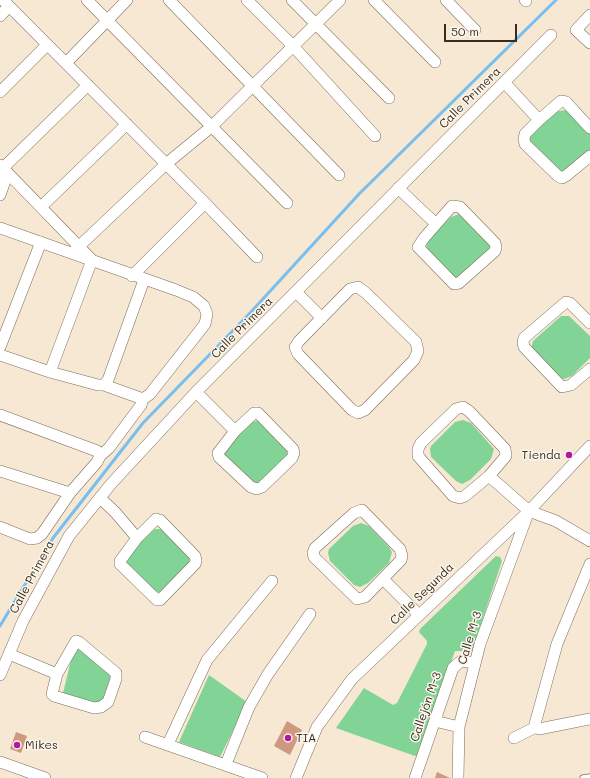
<!DOCTYPE html>
<meta charset="utf-8">
<style>
body{margin:0}
#map{position:relative;width:590px;height:778px;overflow:hidden;background:#f6e8d2;font-family:Mali,sans-serif}
canvas{display:block}
.scale{position:absolute;left:444px;top:24px;width:73px;height:18px;box-sizing:border-box;border:2px solid #3b2a1e;border-top:0;padding-left:5px;font-size:12px;line-height:14px;white-space:nowrap;color:#3b2a1e;-webkit-text-stroke:3px #fbf7ec;paint-order:stroke}
</style>
<div id="map">
<canvas width="590" height="778"></canvas>
<div class="scale">50 m</div>
</div>
<script>
const c = document.querySelector('canvas').getContext('2d');
c.lineJoin = 'round';
function fillPath(path, color) { c.fillStyle = color; c.fill(path, 'evenodd'); }
const poly = rows => new Path2D(rows.map(r => 'M' + r).join(''));
function strokePath(path, color, width, dash) { c.strokeStyle = color; c.lineWidth = width; c.lineCap = dash ? 'butt' : 'round'; c.setLineDash(dash || []); c.stroke(path); }
function write(font, color, halo, rows, align = 'center') {
  c.font = font + ' Mali,sans-serif'; c.lineWidth = 3; c.setLineDash([]); c.textBaseline = 'middle'; c.strokeStyle = halo; c.fillStyle = color; for (const [text, x, y, turn = 0] of rows) {
    c.save(); c.translate(x, y); c.rotate((+turn || 0) * Math.PI / 180); c.textAlign = isNaN(turn) ? turn : align; if (halo) c.strokeText(text, 0, 0); c.fillText(text, 0, 0); c.restore();
  }
}
fillPath(poly([
 [566,110,590,133,590,150,569,170,561,174,531,147,529,139,530,136,554,112],
 [459,214,463,214,490,243,490,249,458,278,453,276,428,251,426,243,428,240,451,217],
 [561,316,569,316,590,336,590,358,572,376,564,379,558,377,532,349,532,345,533,341],
 [463,420,471,423,494,449,491,459,470,480,462,484,456,481,431,457,430,449,431,446,455,422],
 [256,421,260,421,287,450,287,456,263,481,255,485,223,455,224,447,252,422],
 [361,523,369,526,389,547,392,552,389,563,368,583,360,587,354,585,330,561,328,553,329,549,353,526],
 [155,529,162,529,190,558,189,563,162,592,158,592,152,590,126,563,127,554],
 [496,556,500,557,502,561,472,651,455,651,418,755,415,756,336,728,364,688,393,705,397,703,427,644,427,641,419,632,420,629],
 [81,647,113,674,107,695,98,704,63,693,73,652],
 [209,675,247,702,220,757,179,742]
]), '#81d495');
strokePath(poly([
 [0,626,53,538,143,423,251,312,359,194,556,0]
]), '#78beef', 3);
fillPath(poly([
 [287,721,302,730,290,755,274,746],
 [16,732,27,736,21,753,10,749],
 [437,772,450,778,435,778]
]), '#cf9880');
const lane = poly([
 [583,778,590,777]
]);
const street = poly([
 [3,0,205,203,257,257],
 [87,0,287,203],
 [169,0,339,175],
 [247,0,293,46,375,136],
 [292,0,389,98],
 [374,0,435,62],
 [446,0,475,30],
 [525,0,526,1],
 [590,15,576,30,590,43],
 [0,16,9,6],
 [66,63,127,0],
 [504,82,539,120],
 [0,92,47,45],
 [590,128,566,102,561,101,539,120,525,134,524,139,525,144,558,176,562,178,567,175,590,156],
 [0,165,92,260,50,372],
 [398,188,435,223],
 [0,195,5,181,3,168,88,85],
 [452,206,460,207,495,243,496,247,495,251,459,283,454,284,418,247,424,238,452,206],
 [41,207,127,124],
 [0,228,176,290,193,297,204,306,207,314,205,324,150,394,143,399,104,385,98,385,50,372,0,355],
 [73,252,166,164,211,127,340,0],
 [132,276,205,203],
 [358,287,366,293,416,342,418,351,414,360,365,410,358,413,352,410,298,354,295,347,299,341,350,289,358,287],
 [296,292,322,318],
 [590,323,570,303,566,302,524,338,523,342,524,347,562,387,571,385,590,369],
 [0,347,41,242],
 [104,385,108,380,144,280],
 [196,392,235,431],
 [463,407,469,411,505,449,506,456,489,476,465,496,460,498,453,496,418,456,418,449,421,443,456,409,463,407],
 [254,413,258,413,293,449,294,453,292,458,262,487,257,489,251,487,219,457,218,453,235,431,254,413],
 [0,415,97,451,100,456],
 [0,471,70,493],
 [489,476,529,511,556,521,590,541],
 [100,498,115,512,137,538],
 [362,510,400,549,402,556,401,560,365,597,357,599,314,557,313,553,315,548,354,513,362,510],
 [156,519,160,520,195,556,196,561,195,564,160,600,157,600,120,564,120,561,137,538,156,519],
 [0,527,30,539,37,538,42,534,70,493,97,462,100,456,109,448,141,405,143,399],
 [383,579,419,615],
 [76,641,79,642,116,673,116,679,108,702,101,707,94,708,54,696,52,694,57,674,76,641],
 [9,654,57,674],
 [0,675,23,621,69,536,111,484,196,392,551,35],
 [435,721,459,727],
 [536,727,535,724,557,644,590,564],
 [145,737,262,778],
 [514,738,536,727,539,729,590,719],
 [168,744,207,660,272,581],
 [0,762,45,778],
 [226,764,249,707,268,674,310,614],
 [296,778,317,727,352,679,529,511,590,446],
 [415,778,453,668,461,661,475,663],
 [458,778,459,727,480,644,527,516]
]);
strokePath(lane, '#7c6c5d', 7);
strokePath(street, '#7c6c5d', 12);
strokePath(lane, '#fff', 5.5);
strokePath(street, '#fff', 11);
for (const [x, y, r, color] of [
 [569,455,4,"#b5179e"],
 [288,738,4,"#b5179e"],
 [17,745,4,"#b5179e"]
]) { const dot = new Path2D(); dot.arc(x, y, r, 0, 2 * Math.PI); c.fillStyle = color; c.fill(dot); strokePath(dot, '#fbf7ec', 1.5); }
write('12px', '#3b2a1e', '#fbf7ec', [
 ["Calle Primera",470,98,-45],
 ["Calle Primera",242,328,-45],
 ["Calle Primera",32,577,-62],
 ["Calle Segunda",422,594,-44],
 ["Calle M-3",470,638,-73],
 ["Callejón M-3",426,707,-71]
]);
write('12px', '#3b2a1e', '#fbf7ec', [
 ["Tienda",561,455,"right"],
 ["TIA",296,738],
 ["Mikes",25,745]
], 'left');
</script>
